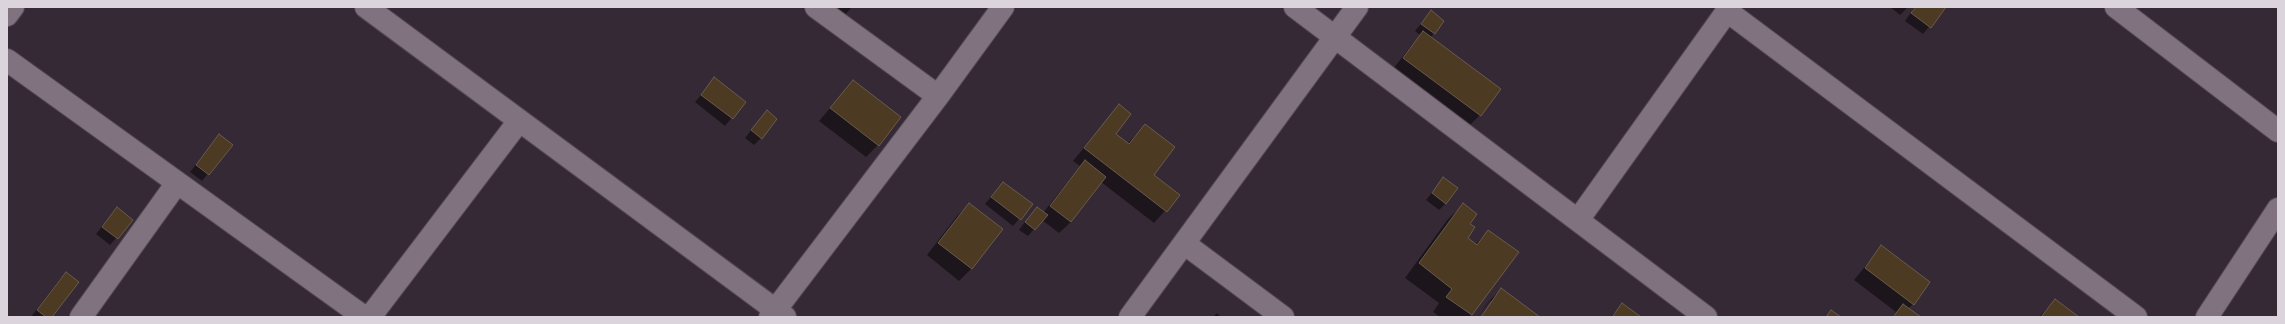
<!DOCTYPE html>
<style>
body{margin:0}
#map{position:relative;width:2285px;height:324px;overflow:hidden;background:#362936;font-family:"Libre Baskerville",serif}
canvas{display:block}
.frame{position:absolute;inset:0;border:8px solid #dcd4dc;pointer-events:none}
</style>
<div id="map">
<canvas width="2285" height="324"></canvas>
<div class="frame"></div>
</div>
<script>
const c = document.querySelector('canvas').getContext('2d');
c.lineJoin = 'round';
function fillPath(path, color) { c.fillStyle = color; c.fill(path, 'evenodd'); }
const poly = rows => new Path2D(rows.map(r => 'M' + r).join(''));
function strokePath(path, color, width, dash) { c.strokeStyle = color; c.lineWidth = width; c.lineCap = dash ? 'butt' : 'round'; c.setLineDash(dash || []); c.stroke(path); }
fillPath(poly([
 [825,7,852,7,841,19],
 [1890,7,1908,7,1900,15],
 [1915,7,1945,7,1923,34,1905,21],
 [1431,12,1443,21,1430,38,1499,89,1480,115,1468,127,1392,70,1420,35,1415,31],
 [715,79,745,102,725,126,695,102],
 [853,81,878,145,866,157,819,121],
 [1119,105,1114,134,1127,144,1145,125,1152,175,1179,195,1154,223,1101,182,1071,222,1059,233,1042,220,1028,236,1019,230,1030,215,1043,213,1080,166,1073,161],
 [760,119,761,138,754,145,745,138],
 [219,136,231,145,202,181,190,172],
 [1443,179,1446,203,1439,210,1426,200],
 [1003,183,1032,204,1013,226,985,204],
 [969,204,1002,229,971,269,959,281,927,255,957,216],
 [1463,205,1469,224,1467,238,1475,245,1488,231,1517,252,1469,317,1440,317,1433,312,1439,303,1405,278,1448,219],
 [117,208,132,220,110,245,96,234],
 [1881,247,1913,304,1908,309,1919,317,1892,317,1896,312,1854,280],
 [66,273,51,317,31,317,59,280],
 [1501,289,1539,317,1481,317,1493,301,1490,301,1478,317,1489,301],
 [2055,300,2078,317,2039,317],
 [1622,304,1640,317,1610,317],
 [1217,313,1221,317,1213,317]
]), '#0007');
const building = poly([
 [1916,7,1946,7,1931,28,1911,13,1916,7],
 [1431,10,1444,21,1435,34,1421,24,1431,10],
 [1423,31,1501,89,1481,116,1403,58,1423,31],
 [714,77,746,102,733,119,701,95,714,77],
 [853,80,901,117,879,146,830,108,853,80],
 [1119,104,1131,114,1116,134,1129,144,1145,124,1175,147,1154,175,1180,195,1167,212,1084,148,1119,104],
 [767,110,777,119,762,139,751,130,767,110],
 [219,134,233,145,209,175,196,165,219,134],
 [1085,160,1106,177,1071,222,1050,206,1085,160],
 [1443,177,1458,188,1446,204,1432,193,1443,177],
 [1003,182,1033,204,1021,220,991,197,1003,182],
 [969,203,1003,229,972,269,938,243,969,203],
 [1463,203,1477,214,1470,224,1475,227,1468,238,1477,245,1488,230,1519,252,1472,315,1446,297,1452,289,1419,263,1463,203],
 [117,207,133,220,118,239,102,227,117,207],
 [1037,207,1048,215,1035,230,1025,222,1037,207],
 [1881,245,1930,282,1914,305,1865,268,1881,245],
 [66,272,79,282,52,317,46,317,37,310,66,272],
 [1501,288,1540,317,1481,317,1501,288],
 [2055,299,2079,317,2041,317,2055,299],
 [1622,303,1641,317,1612,317,1622,303],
 [1903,304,1921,317,1893,317,1903,304],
 [1831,310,1841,317,1826,317,1831,310]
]);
fillPath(building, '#4d3a23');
strokePath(building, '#685b4c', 1);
const minor = poly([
 [366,7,785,317],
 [816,7,938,96],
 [1295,7,1706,317],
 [2116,7,2278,131],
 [1727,11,2136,317],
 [7,15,13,7],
 [7,60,364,317],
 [1578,220,1730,7],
 [1185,244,1283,317],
 [81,317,177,183],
 [370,317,519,121],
 [770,317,938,96,1003,7],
 [1130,317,1357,7],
 [2207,317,2278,209]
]);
strokePath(minor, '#534852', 24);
strokePath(minor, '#817280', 22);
</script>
